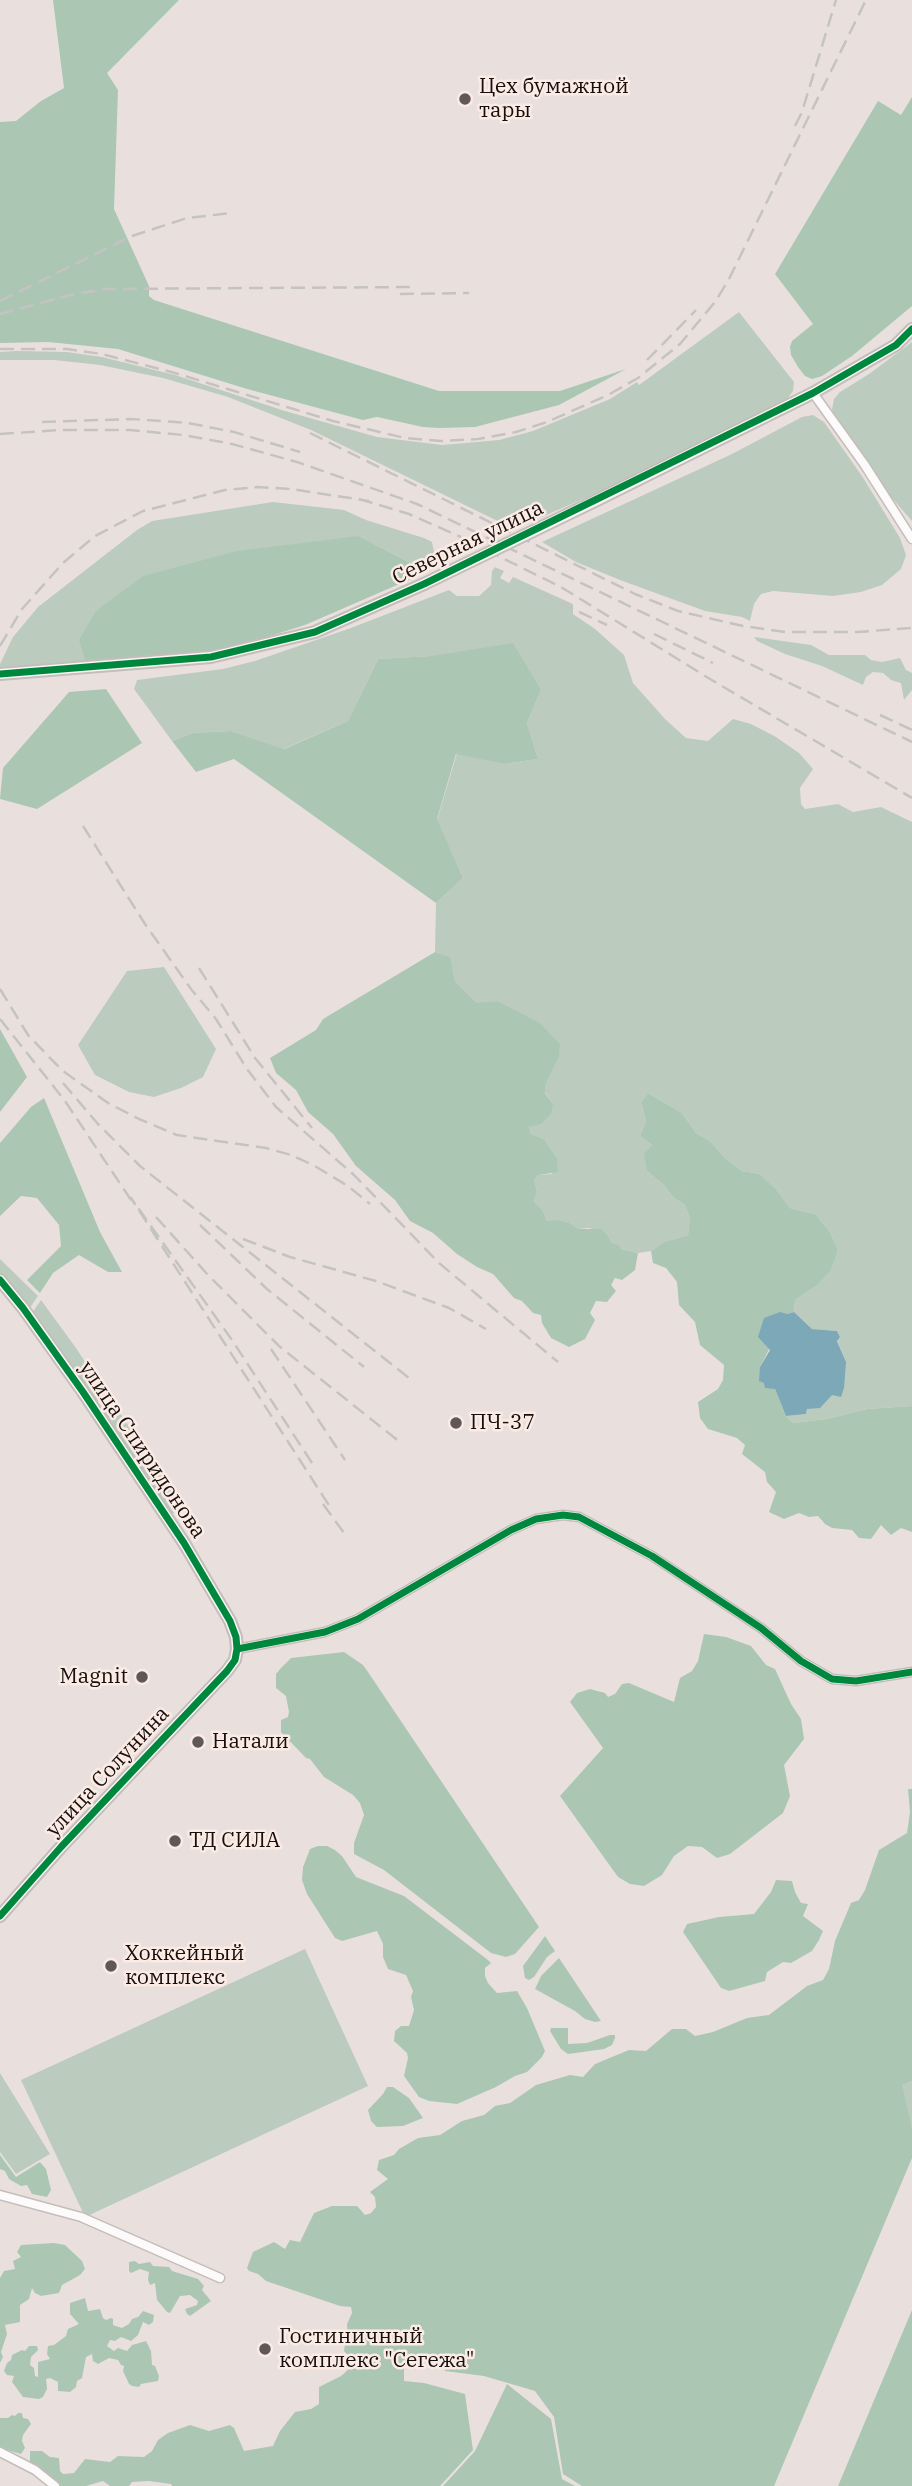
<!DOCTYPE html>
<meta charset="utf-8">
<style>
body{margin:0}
canvas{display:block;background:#e9e0dd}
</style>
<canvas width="912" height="2486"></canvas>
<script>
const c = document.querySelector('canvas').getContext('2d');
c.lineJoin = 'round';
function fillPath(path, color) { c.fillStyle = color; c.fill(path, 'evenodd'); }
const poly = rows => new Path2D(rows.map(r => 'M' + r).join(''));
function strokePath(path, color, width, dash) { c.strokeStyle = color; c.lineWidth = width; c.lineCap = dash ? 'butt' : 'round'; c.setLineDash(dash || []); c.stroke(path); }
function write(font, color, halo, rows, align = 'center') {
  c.font = font + ' "IBM Plex Serif",serif'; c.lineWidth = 5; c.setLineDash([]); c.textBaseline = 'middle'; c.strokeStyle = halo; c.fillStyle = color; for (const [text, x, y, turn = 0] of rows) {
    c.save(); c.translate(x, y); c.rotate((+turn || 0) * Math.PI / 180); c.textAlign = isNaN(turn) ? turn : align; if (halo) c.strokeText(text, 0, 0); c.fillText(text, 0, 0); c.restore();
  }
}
fillPath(poly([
 [739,312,794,382,793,391,788,398,595,496,590,496,514,529,311,430,228,397,163,378,100,365,54,360,0,360,0,352,17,351,67,352,102,357,175,375,285,411,377,437,442,445,499,440,533,431,610,399,637,382,639,385],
 [912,342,912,521,891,497,833,415,832,409,834,399,840,392,869,374],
 [813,415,824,422,862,476,900,538,906,555,901,569,882,585,861,592,833,596,773,591,761,594,754,604,750,621,742,617,705,611,620,580,576,562,542,542,732,454,802,417],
 [273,502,344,510,366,520,424,538,432,542,434,552,432,563,427,572,359,536,87,665,0,670,0,664,13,637,38,607,137,530,152,521],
 [495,567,504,571,500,578,509,583,513,577,573,604,573,614,595,629,624,655,633,683,665,719,686,738,708,741,733,719,751,724,776,737,799,753,813,769,800,788,801,804,805,809,838,804,853,812,881,807,912,822,912,1406,867,1409,827,1419,793,1423,786,1416,806,1414,807,1409,846,1362,837,1340,840,1337,837,1331,812,1329,794,1312,795,1300,816,1286,838,1250,830,1232,815,1214,790,1208,776,1189,760,1174,742,1171,726,1159,710,1141,696,1133,682,1113,648,1093,641,1102,646,1121,640,1136,652,1145,647,1171,664,1185,674,1198,685,1205,690,1219,688,1235,664,1242,651,1251,638,1253,621,1249,612,1243,607,1234,589,1228,579,1229,570,1223,547,1221,543,1211,534,1201,537,1191,534,1180,539,1175,552,1174,557,1158,544,1139,531,1134,529,1127,553,1104,545,1092,545,1084,559,1057,539,1022,498,1001,478,1004,455,981,449,957,435,952,436,903,463,878,437,820,457,753,504,764,538,759,527,723,541,690,432,656,378,659,348,721,283,749,231,731,193,733,172,741,134,689,137,680,223,669,255,661,351,628,449,590,457,596,479,596,491,585,492,571],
 [754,637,811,645,829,655,865,655,871,660,882,662,900,658,906,670,912,673,912,690,904,700,901,683,891,680,883,673,873,672,866,677,863,685,822,666,785,654,757,641],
 [164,967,216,1049,203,1077,181,1088,154,1097,129,1092,95,1075,78,1045,127,971],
 [0,1259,38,1296,29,1309,0,1276],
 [41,1300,76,1348,107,1395,95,1403,32,1313],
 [114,1404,182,1507,168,1517,100,1414],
 [305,1949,368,2086,85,2217,21,2080],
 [0,2073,50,2154,16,2174,0,2152],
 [912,2081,912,2128,901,2085]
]), '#bbccbf');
fillPath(poly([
 [53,0,179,0,107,73,118,90,114,209,149,286,149,296,154,300,439,391,560,391,626,369,559,405,475,427,439,428,423,427,377,417,363,420,247,389,118,349,48,342,0,343,0,122,16,121,41,101,64,88],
 [912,97,912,306,852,356,822,376,812,379,805,376,798,367,791,355,790,347,792,341,813,324,775,274,878,101,901,115],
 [359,536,427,572,305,625,251,642,204,652,87,665,79,640,96,611,143,576,237,551],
 [513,643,541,690,527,723,538,759,504,764,456,754,437,819,463,878,436,903,234,759,196,772,172,741,193,733,231,731,284,749,348,721,378,659,432,656],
 [106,689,142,743,37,809,0,799,3,768,69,692],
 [435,952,450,957,455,981,477,1003,498,1001,539,1022,560,1044,559,1057,545,1085,545,1093,553,1104,551,1114,541,1124,529,1127,531,1134,544,1139,557,1158,558,1172,539,1175,534,1180,537,1191,534,1201,543,1211,547,1221,557,1220,570,1223,579,1229,601,1229,607,1234,612,1243,619,1245,621,1249,638,1253,635,1270,622,1280,615,1278,611,1285,616,1291,607,1302,596,1301,590,1313,595,1320,585,1339,569,1347,551,1338,542,1323,541,1315,533,1313,522,1301,514,1298,493,1274,477,1267,457,1254,433,1233,410,1221,395,1200,356,1166,333,1134,308,1112,296,1090,276,1073,270,1058,316,1030,323,1019],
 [0,1029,27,1077,0,1112],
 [648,1093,682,1113,696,1133,710,1141,726,1159,742,1171,760,1174,776,1189,790,1208,815,1214,830,1232,838,1250,830,1271,816,1286,795,1300,794,1312,787,1314,760,1367,764,1383,775,1389,786,1416,793,1423,827,1419,867,1409,912,1406,912,1532,901,1528,891,1535,881,1525,871,1539,859,1538,852,1530,832,1528,825,1524,818,1516,809,1517,799,1513,784,1519,769,1512,776,1492,767,1482,765,1472,742,1454,745,1445,737,1438,708,1429,700,1418,698,1402,718,1389,723,1380,724,1365,700,1345,695,1322,679,1305,677,1282,666,1268,653,1263,651,1251,664,1242,688,1235,690,1219,685,1205,674,1198,664,1185,647,1171,644,1154,652,1145,640,1136,646,1121,641,1102],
 [44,1098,100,1232,122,1272,108,1272,79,1255,53,1273,40,1293,27,1280,61,1246,59,1225,37,1198,21,1196,0,1216,0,1143,31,1107],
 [704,1634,726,1637,751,1646,766,1665,775,1669,791,1704,801,1719,804,1739,784,1765,790,1796,783,1813,730,1854,717,1858,702,1847,688,1846,674,1856,662,1875,644,1886,630,1884,618,1877,560,1796,603,1748,570,1702,577,1693,590,1689,605,1693,608,1697,615,1694,622,1684,629,1683,674,1702,680,1678,692,1671,698,1661],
 [344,1652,363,1665,368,1672,539,1927,515,1954,506,1957,491,1953,384,1870,354,1854,354,1843,364,1815,360,1803,353,1795,324,1777,310,1759,306,1758,281,1732,281,1720,288,1717,289,1712,286,1696,276,1688,276,1674,281,1668,291,1658],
 [908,1789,912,1789,912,2081,902,2085,912,2128,912,2158,774,2486,582,2486,563,2474,554,2417,535,2391,484,2376,445,2371,442,2357,428,2354,404,2364,404,2381,424,2383,465,2394,473,2450,440,2486,172,2486,171,2484,149,2481,132,2482,129,2486,110,2486,103,2481,86,2486,59,2486,30,2462,30,2451,42,2451,50,2457,59,2458,60,2471,63,2474,74,2473,85,2459,110,2462,118,2456,144,2457,152,2451,158,2440,168,2433,190,2425,209,2431,230,2425,234,2428,244,2451,273,2446,280,2431,295,2412,311,2409,319,2404,319,2387,341,2376,350,2368,349,2356,344,2351,345,2343,348,2338,347,2324,352,2313,351,2307,340,2306,266,2281,258,2274,249,2271,247,2268,253,2252,274,2242,285,2249,290,2240,300,2242,314,2213,332,2206,357,2206,365,2215,371,2213,376,2207,375,2197,370,2192,388,2179,377,2170,379,2160,394,2155,399,2149,418,2138,440,2135,462,2121,484,2115,495,2106,510,2103,536,2085,570,2075,583,2077,595,2064,629,2050,646,2051,672,2029,686,2029,695,2036,713,2032,747,2018,769,2015,807,1986,823,1980,829,1969,835,1941,851,1903,859,1900,865,1890,879,1850,907,1833,910,1812],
 [318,1846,327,1846,335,1850,342,1856,356,1877,404,1896,488,1960,491,1963,485,1968,485,1976,488,1983,497,1993,517,1991,527,2008,545,2051,542,2057,527,2072,515,2076,496,2087,457,2104,429,2101,419,2097,404,2076,408,2058,407,2053,394,2041,395,2031,401,2026,409,2026,414,2010,411,1997,413,1991,406,1975,388,1969,383,1957,383,1944,377,1931,342,1941,335,1938,307,1894,302,1880,303,1867,310,1849],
 [776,1880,792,1881,795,1892,801,1903,808,1904,803,1916,823,1931,819,1940,812,1951,791,1963,783,1962,767,1972,765,1981,729,1991,721,1988,683,1932,687,1924,719,1917,754,1914,771,1892],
 [545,1936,555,1951,547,1957,534,1977,529,1980,525,1978,523,1966],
 [559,1958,601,2021,595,2022,585,2019,575,2011,535,1989,541,1976],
 [551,2028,568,2028,568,2044,587,2043,610,2035,615,2035,615,2038,612,2045,604,2049,568,2054,561,2049,550,2031],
 [387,2087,393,2087,409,2098,423,2118,403,2126,377,2127,371,2121,368,2110,383,2094],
 [0,2155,16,2177,40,2162,46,2169,51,2190,47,2197,32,2194,27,2185,21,2186,9,2179,5,2171,0,2169],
 [54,2243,65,2245,82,2261,85,2269,80,2275,62,2285,59,2293,41,2296,35,2293,32,2288,29,2299,20,2305,20,2322,5,2325,7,2334,1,2352,3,2357,0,2363,0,2278,4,2271,15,2269,13,2261,21,2257,17,2252,21,2245],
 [135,2261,139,2264,150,2262,153,2266,169,2267,172,2271,198,2279,204,2286,202,2290,211,2301,190,2316,187,2314,185,2309,197,2305,198,2301,190,2295,180,2296,170,2313,167,2312,157,2300,155,2283,150,2285,148,2280,149,2272,140,2269,131,2273,129,2271,129,2262],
 [85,2298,88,2311,100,2309,103,2318,106,2320,111,2318,113,2319,113,2325,122,2328,129,2324,132,2319,138,2317,143,2311,154,2315,153,2322,149,2325,143,2322,138,2335,131,2341,121,2337,115,2341,110,2340,107,2346,114,2351,118,2348,127,2351,132,2345,146,2341,151,2351,152,2365,155,2366,159,2376,158,2381,141,2384,139,2387,132,2386,129,2384,123,2371,124,2366,121,2365,118,2360,109,2358,98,2364,93,2361,92,2354,86,2357,82,2378,77,2381,76,2387,70,2392,58,2391,58,2382,50,2378,46,2379,47,2389,43,2397,39,2399,23,2397,12,2382,14,2376,7,2375,4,2371,7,2363,11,2360,12,2355,22,2350,25,2351,29,2346,37,2346,38,2350,31,2357,30,2365,34,2368,35,2376,38,2377,38,2362,50,2359,47,2354,48,2346,54,2345,66,2336,68,2329,79,2324,70,2314,70,2303],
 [912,2310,912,2486,838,2486],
 [507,2384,551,2419,562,2479,575,2486,443,2486,475,2451],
 [18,2413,22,2413,23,2418,28,2419,31,2424,23,2435,22,2441,25,2448,21,2454,0,2448,0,2418,8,2418,12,2415,15,2416]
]), '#abc7b4');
fillPath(poly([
 [780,1312,787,1314,794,1312,812,1329,837,1331,840,1337,837,1341,846,1362,844,1388,841,1397,832,1395,820,1408,807,1409,806,1414,786,1416,775,1389,765,1388,764,1383,759,1381,760,1367,770,1350,758,1337,764,1318]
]), '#7ca8b7');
const street = poly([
 [813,393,864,464,912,539],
 [237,1649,325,1632,358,1619,511,1530,536,1519,563,1515,579,1517,652,1556,761,1628,801,1661,832,1679,856,1681,912,1672],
 [0,2195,81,2217,220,2278],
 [0,2452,35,2470,55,2486]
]);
const secondary = poly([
 [593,502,813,393,896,345,912,329],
 [0,674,211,657,315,632,424,584],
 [0,1280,23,1308,83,1392,184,1543,230,1621,236,1637,237,1649,235,1660,227,1671,61,1847,0,1916]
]);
strokePath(street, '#c4bdba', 11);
strokePath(secondary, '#c4bdba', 14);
strokePath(street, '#fcfafa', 8);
strokePath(secondary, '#f9f6f6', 10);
strokePath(poly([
 [795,126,802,112,836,0],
 [400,294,469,293],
 [0,301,132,236,187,218,232,213],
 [0,314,70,295,105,289,413,287],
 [0,349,67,349,102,354,175,373,333,421,405,438,441,441,478,439,516,432,547,422,608,395,638,378,680,344,715,302,729,279,866,0],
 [647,360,696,310],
 [42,422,131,419,188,423,234,432,300,452],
 [310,433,635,594,678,611,743,626,785,632,857,632,912,628],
 [0,434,61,430,130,430,183,435,232,444,297,462,417,504,912,742],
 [359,499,409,514,461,537],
 [486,550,561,587,710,679,912,798],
 [541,594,607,625],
 [654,634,713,663],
 [0,646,22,609,63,563,95,536,143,511,225,490,257,487,291,489,369,501],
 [880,715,912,730],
 [83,826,145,924,191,989,216,1019,247,1069,276,1107,354,1175,439,1263,558,1362],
 [199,968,255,1058,312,1128],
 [0,989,28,1035,50,1058,63,1071,108,1103,139,1119,177,1135,266,1148,291,1155,313,1165,348,1186,370,1204],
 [0,1019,65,1101,135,1206],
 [63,1083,98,1124,140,1166,409,1378],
 [156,1217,208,1275,279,1346,401,1443],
 [200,1225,267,1289,364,1367],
 [243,1239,290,1257,376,1281,449,1308,486,1329],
 [271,1349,345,1460],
 [312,1463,232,1340,131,1198,332,1510],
 [323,1504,344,1533]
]), '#c5c3c2', 2.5, [14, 7]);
const secondaryBridge = poly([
 [424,584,593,502]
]);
strokePath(secondaryBridge, '#c4bdba', 14, []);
strokePath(secondaryBridge, '#f9f6f6', 10);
strokePath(poly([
 [0,674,211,657,315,632,424,584,813,393,896,345,912,329],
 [0,1280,23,1308,83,1392,184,1543,230,1621,236,1637,237,1649,235,1660,227,1671,61,1847,0,1916],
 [237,1649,325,1632,358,1619,511,1530,536,1519,563,1515,579,1517,652,1556,761,1628,801,1661,832,1679,856,1681,912,1672]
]), '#00873e', 7);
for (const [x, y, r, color] of [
 [465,99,7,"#5f5856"],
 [456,1423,7,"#5f5856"],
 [142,1677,7,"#5f5856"],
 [198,1742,7,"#5f5856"],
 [175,1841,7,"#5f5856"],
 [111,1966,7,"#5f5856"],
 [265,2349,7,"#5f5856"]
]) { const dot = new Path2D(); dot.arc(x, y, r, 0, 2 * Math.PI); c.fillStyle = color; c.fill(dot); strokePath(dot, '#fcebe4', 2.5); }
write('21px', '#150f0d', '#fcebe4', [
 ["Цех бумажной",479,87],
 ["тары",479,111],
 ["ПЧ-37",470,1423],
 ["Magnit",128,1677,"right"],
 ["Натали",212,1742],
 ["ТД СИЛА",189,1841],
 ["Хоккейный",125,1954],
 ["комплекс",125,1978],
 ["Гостиничный",279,2337],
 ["комплекс \"Сегежа\"",279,2361]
], 'left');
write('21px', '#150f0d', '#fcebe4', [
 ["Северная улица",468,543,-26],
 ["улица Спиридонова",142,1450,56],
 ["улица Солунина",108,1772,-47]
]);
</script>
